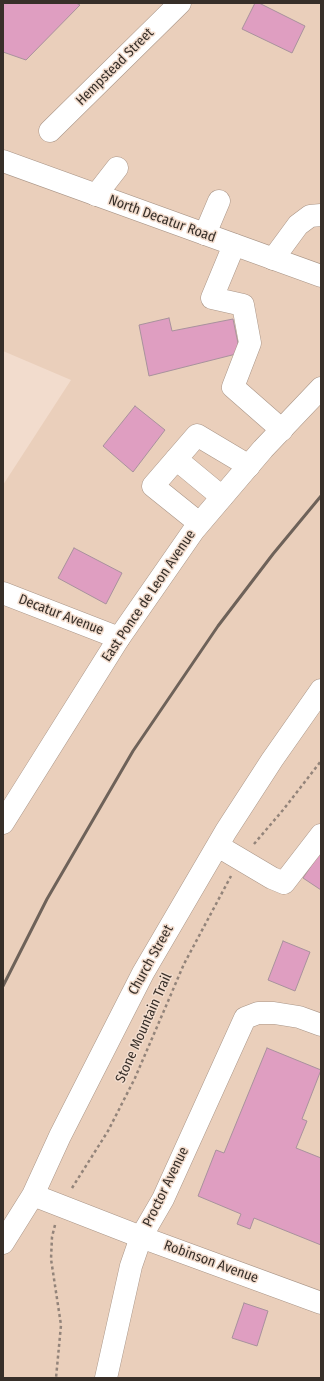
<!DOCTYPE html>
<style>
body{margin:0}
#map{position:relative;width:324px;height:1381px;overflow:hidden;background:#f2dccd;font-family:"Fira Sans Condensed",sans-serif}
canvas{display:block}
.frame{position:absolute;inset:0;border:4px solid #372f29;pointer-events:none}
</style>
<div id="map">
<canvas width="324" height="1381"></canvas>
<div class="frame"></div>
</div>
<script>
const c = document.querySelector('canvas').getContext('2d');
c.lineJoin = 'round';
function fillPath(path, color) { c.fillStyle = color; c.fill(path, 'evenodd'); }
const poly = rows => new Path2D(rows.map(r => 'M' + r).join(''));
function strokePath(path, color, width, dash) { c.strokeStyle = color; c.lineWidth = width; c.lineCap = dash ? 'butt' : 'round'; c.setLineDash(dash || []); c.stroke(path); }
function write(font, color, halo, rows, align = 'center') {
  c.font = font + ' "Fira Sans Condensed",sans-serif'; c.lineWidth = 3; c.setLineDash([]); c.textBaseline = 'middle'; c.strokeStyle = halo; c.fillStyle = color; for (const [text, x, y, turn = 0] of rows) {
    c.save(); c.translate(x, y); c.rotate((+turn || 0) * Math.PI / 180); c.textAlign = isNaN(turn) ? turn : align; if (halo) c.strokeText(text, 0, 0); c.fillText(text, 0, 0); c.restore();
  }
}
fillPath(poly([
 [3,3,321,3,321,1378,3,1378,3,485,71,380,3,351]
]), '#eacfbb');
const building = poly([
 [3,3,76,3,80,5,26,60,3,52,3,3],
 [255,3,259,3,305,26,292,53,242,29,255,3],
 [169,318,172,331,233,319,240,353,149,376,139,325,169,318],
 [135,406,165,430,133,472,103,446,135,406],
 [74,548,122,573,106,604,58,578,74,548],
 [321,851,321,890,303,878,321,851],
 [283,941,310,952,295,991,268,980,283,941],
 [267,1048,321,1070,302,1119,307,1121,296,1148,321,1158,321,1245,254,1218,250,1229,237,1224,241,1214,198,1196,216,1150,224,1153,267,1048],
 [244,1303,268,1311,257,1346,232,1338,244,1303]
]);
fillPath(building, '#df9ec1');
strokePath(building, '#a9929d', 1);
const minor = poly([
 [50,131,180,3],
 [96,195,117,168],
 [205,234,219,201],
 [234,245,212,298,243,305,250,343,233,387,282,430],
 [273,259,298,225,310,216,321,215],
 [176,459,222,497],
 [199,523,153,486,197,435,249,466],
 [3,593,119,638],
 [218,846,272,878,284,883,321,835],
 [33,1195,141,1237,321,1303],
 [3,1243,33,1195,60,1136,143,973,226,831,272,760,321,690],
 [106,1378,131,1266,141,1237,163,1199,245,1018,258,1013,274,1013,299,1017,321,1025]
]);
const major = poly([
 [3,161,321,276],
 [3,823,119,638,194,530,263,449,321,388]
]);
strokePath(minor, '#aa9688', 23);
strokePath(major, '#aa9688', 23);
strokePath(poly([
 [254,844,283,810,321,761],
 [72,1188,108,1131,135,1078,184,964,231,876],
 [55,1225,52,1237,51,1259,61,1325,56,1378]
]), '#93847a', 2.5, [3, 3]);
strokePath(minor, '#fff', 22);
strokePath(major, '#fff', 22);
strokePath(poly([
 [3,986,47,899,133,751,218,626,273,554,321,496]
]), '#6e6259', 3);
write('14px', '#372f29', '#f2dccd', [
 ["Hempstead Street",115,67,-45],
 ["North Decatur Road",162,219,20],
 ["East Ponce de Leon Avenue",149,596,-56],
 ["Decatur Avenue",61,615,21],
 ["Church Street",151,960,-61],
 ["Stone Mountain Trail",144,1028,-66],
 ["Proctor Avenue",166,1187,-64],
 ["Robinson Avenue",211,1262,20]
]);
</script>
